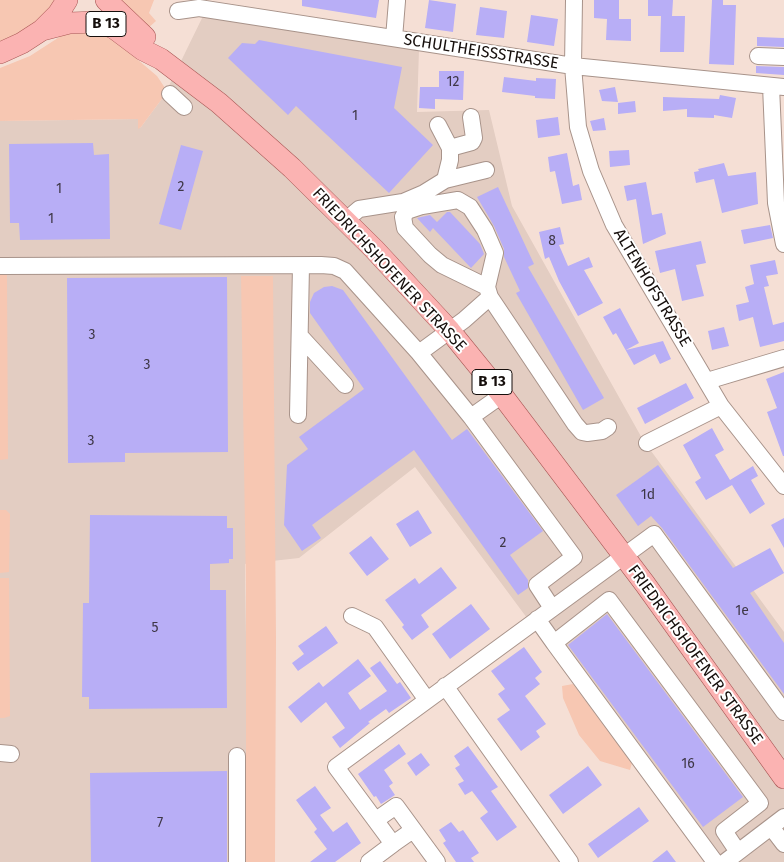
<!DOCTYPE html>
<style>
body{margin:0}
canvas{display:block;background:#f5dfd5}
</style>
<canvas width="784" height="862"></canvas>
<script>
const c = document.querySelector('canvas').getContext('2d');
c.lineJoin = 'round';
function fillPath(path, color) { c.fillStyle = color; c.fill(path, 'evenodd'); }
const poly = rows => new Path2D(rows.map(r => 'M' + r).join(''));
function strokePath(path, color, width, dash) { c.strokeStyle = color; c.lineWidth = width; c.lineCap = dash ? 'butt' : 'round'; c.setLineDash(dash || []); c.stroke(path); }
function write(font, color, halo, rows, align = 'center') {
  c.font = font + ' "Fira Sans",sans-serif'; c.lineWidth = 4; c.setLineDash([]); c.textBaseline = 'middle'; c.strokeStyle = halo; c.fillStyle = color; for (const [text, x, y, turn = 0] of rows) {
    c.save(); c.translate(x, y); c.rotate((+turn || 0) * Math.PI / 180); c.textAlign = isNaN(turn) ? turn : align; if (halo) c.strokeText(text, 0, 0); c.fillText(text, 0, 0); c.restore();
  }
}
fillPath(poly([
 [204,14,388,46,419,49,417,112,489,110,512,206,643,440,784,632,784,862,708,862,415,467,299,558,245,564,249,862,0,862,0,121,138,119,138,128,141,127,164,96]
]), '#e3cdc2');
fillPath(poly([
 [0,0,58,0,38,23,0,44],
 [116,0,154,0,149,13,156,21,147,29],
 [105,32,157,76,165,88,164,96,141,127,138,129,138,119,0,121,0,68,30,56,64,34],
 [0,273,7,273,7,277,8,459,0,460],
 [241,276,273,276,276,639,275,862,246,862,246,588],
 [0,510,6,510,10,514,9,572,0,573],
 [0,578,9,578,10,716,4,718,0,718],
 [573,684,632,763,630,770,600,761,579,735,563,698,562,686]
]), '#f7c7b2');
fillPath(poly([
 [302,0,379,0,376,18,302,6],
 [429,0,456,4,453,32,425,28],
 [594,0,619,0,619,19,631,19,631,41,606,40,607,19,594,18],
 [648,0,673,0,672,16,685,16,684,52,660,52,661,16,648,16],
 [712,0,723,0,723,5,736,5,734,65,709,64],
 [480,7,507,11,504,38,476,35],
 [531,15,558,19,554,46,527,42],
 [757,37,784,38,784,47,757,46],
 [259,40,402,67,394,108,433,145,389,193,296,106,288,115,228,58,242,43,255,44],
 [756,66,784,67,784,75,756,73],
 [439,71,464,71,463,100,435,99,435,109,419,108,420,87,439,87],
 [504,77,536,81,536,78,556,79,555,99,535,98,535,96,502,92],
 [615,87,618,102,602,101,599,90],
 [720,95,736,98,732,118,714,115,714,118,687,117,687,109,663,111,663,97,719,99],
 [635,101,636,112,618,114,618,103],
 [558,117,560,135,538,138,536,120],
 [604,118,606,130,593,131,590,121],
 [93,143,94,155,109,154,110,239,20,240,19,223,10,223,9,144],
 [181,145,203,151,181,230,159,224],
 [629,150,630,165,610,167,609,151],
 [567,153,573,186,579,184,582,200,562,204,555,171,550,172,548,157],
 [724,163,728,176,756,172,758,204,722,213,714,179,696,183,694,172,699,171,698,169],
 [646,182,652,215,662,213,666,234,643,244,636,199,627,201,624,186],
 [498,187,534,264,528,267,604,398,583,410,516,293,520,291,504,257,504,249,494,226,477,197],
 [447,212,450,212,480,244,484,254,471,268,433,228,430,232,417,218,430,215,437,222],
 [770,225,773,238,744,244,741,230],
 [560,227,564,244,559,245,568,266,589,257,593,267,584,270,603,303,578,316,559,281,549,257,545,259,539,232],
 [701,241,706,263,696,265,704,296,682,301,675,269,660,273,655,251],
 [775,260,778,274,766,276,769,286,764,287,773,325,784,322,784,341,760,347,753,317,739,321,736,305,749,302,745,287,754,284,750,265],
 [227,277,228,452,125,453,125,462,68,463,67,278],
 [332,286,343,290,452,440,467,429,543,531,510,555,528,580,528,588,518,595,414,450,312,525,321,538,302,551,284,525,287,465,308,449,299,437,364,389,310,313,310,302,314,293,324,287],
 [620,308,639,343,626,350,663,341,671,359,660,364,655,354,634,365,616,333,613,335,603,317],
 [724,327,729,346,712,350,708,331],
 [784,372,784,456,783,456,767,412,777,408,766,379],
 [686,383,694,398,645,424,637,408],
 [712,428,724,450,715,455,730,480,753,466,758,476,751,480,765,504,750,514,732,485,706,500,695,482,701,478,683,445],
 [658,465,733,568,770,548,784,573,750,593,784,643,784,694,662,528,651,516,638,526,616,495],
 [418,510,432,533,410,547,396,524],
 [90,515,227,516,227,528,233,528,233,559,229,559,229,563,210,564,210,590,226,590,227,708,89,709,89,697,82,697,83,603,89,603],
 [784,518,784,548,771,525],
 [371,536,389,559,367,576,349,553],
 [441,567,457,588,421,615,429,627,412,640,402,627,404,625,385,600,415,578,419,584],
 [471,604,490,629,450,659,432,634],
 [607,614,743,797,703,827,568,645],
 [326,626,338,643,298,671,292,663,304,654,298,646],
 [524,647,542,672,535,678,540,684,525,696,546,724,536,731,540,737,521,751,497,719,510,710,498,694,505,689,491,671],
 [358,659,371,676,348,693,360,710,387,691,370,668,380,661,397,684,400,682,411,698,389,713,386,709,368,722,370,723,340,748,332,737,345,728,326,702,301,723,288,707,319,682,323,687],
 [399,744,406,754,384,770,393,783,389,786,395,795,381,804,376,796,374,797,358,774],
 [468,746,498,787,491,791,517,827,497,841,480,818,488,812,472,791,465,795,458,784,464,781,455,768,460,765,454,756],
 [421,753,430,765,416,776,407,763],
 [588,766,602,785,563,814,549,795],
 [227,771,227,862,91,862,90,773],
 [315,786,331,808,320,815,333,832,347,822,361,843,335,862,310,862,327,849,314,832,317,829,296,800],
 [639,807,649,821,598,858,588,844],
 [451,822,459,832,463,830,479,853,471,858,474,862,456,862,443,843,446,841,439,830],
 [667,850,676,862,652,862]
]), '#b8aef6');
const minor = poly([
 [574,0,573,66,578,127,591,171,614,225,721,406,784,486],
 [178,11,199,8,573,66,784,87],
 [394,38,397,1],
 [758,56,784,57],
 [771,86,776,203,784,244],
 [170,94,184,107],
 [450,148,472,142,474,138,471,117],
 [445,180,486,170],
 [345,221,359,209,403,202,424,193,445,180,450,160,450,148,438,125],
 [0,266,321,265,334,266,345,271,419,353,464,320,490,297,487,287,495,253,485,230,470,207,458,200,422,206,407,211,403,217,405,228,430,255,442,265,487,287],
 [490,297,575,424,582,432,587,433,602,431,608,427],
 [300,336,345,385],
 [419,353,471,417,574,557,537,585,552,608],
 [707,381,784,358],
 [298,415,301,266],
 [471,417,502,395],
 [647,443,721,406],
 [352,616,375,627,427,700],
 [537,619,554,643,609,600,760,803,724,831,738,852],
 [554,643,715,862],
 [445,686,570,862],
 [0,753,11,754],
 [237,756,237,862],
 [376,820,396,806,437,862],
 [771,827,784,844],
 [413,830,393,844,336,767,654,534,784,712],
 [369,862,393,844],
 [725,862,784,817]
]);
const major = poly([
 [106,0,145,37],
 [42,30,69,23,96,22,107,25,115,29,143,50,161,59,219,103,292,168,374,249,450,331,502,395,645,584,784,778],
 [0,53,22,43,42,30,58,14,67,0]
]);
strokePath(minor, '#a8938a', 18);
strokePath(major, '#aa5856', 22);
strokePath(minor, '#fff', 16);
strokePath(major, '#fbb3b2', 21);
write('14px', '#3e3746', null, [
 ["12",453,82],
 ["1",355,116],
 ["2",181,187],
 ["1",59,189],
 ["1",51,219],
 ["8",552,241],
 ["3",92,335],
 ["3",147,365],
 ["3",91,441],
 ["1d",648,495],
 ["2",503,543],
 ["1e",742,611],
 ["5",155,628],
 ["16",688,764],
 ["7",160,823]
]);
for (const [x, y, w] of [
 [106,24,40],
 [492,382,40]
]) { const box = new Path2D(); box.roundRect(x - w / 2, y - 12.5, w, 25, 4); c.fillStyle = '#fff'; c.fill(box); strokePath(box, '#160f0c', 1); }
write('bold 15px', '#160f0c', null, [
 ["B 13",106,24],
 ["B 13",492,382]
]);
write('16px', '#160f0c', '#fff', [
 ["SCHULTHEISSSTRASSE",481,52,9],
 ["FRIEDRICHSHOFENER STRASSE",389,270,47],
 ["ALTENHOFSTRASSE",652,288,59],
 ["FRIEDRICHSHOFENER STRASSE",695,655,54]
]);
</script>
